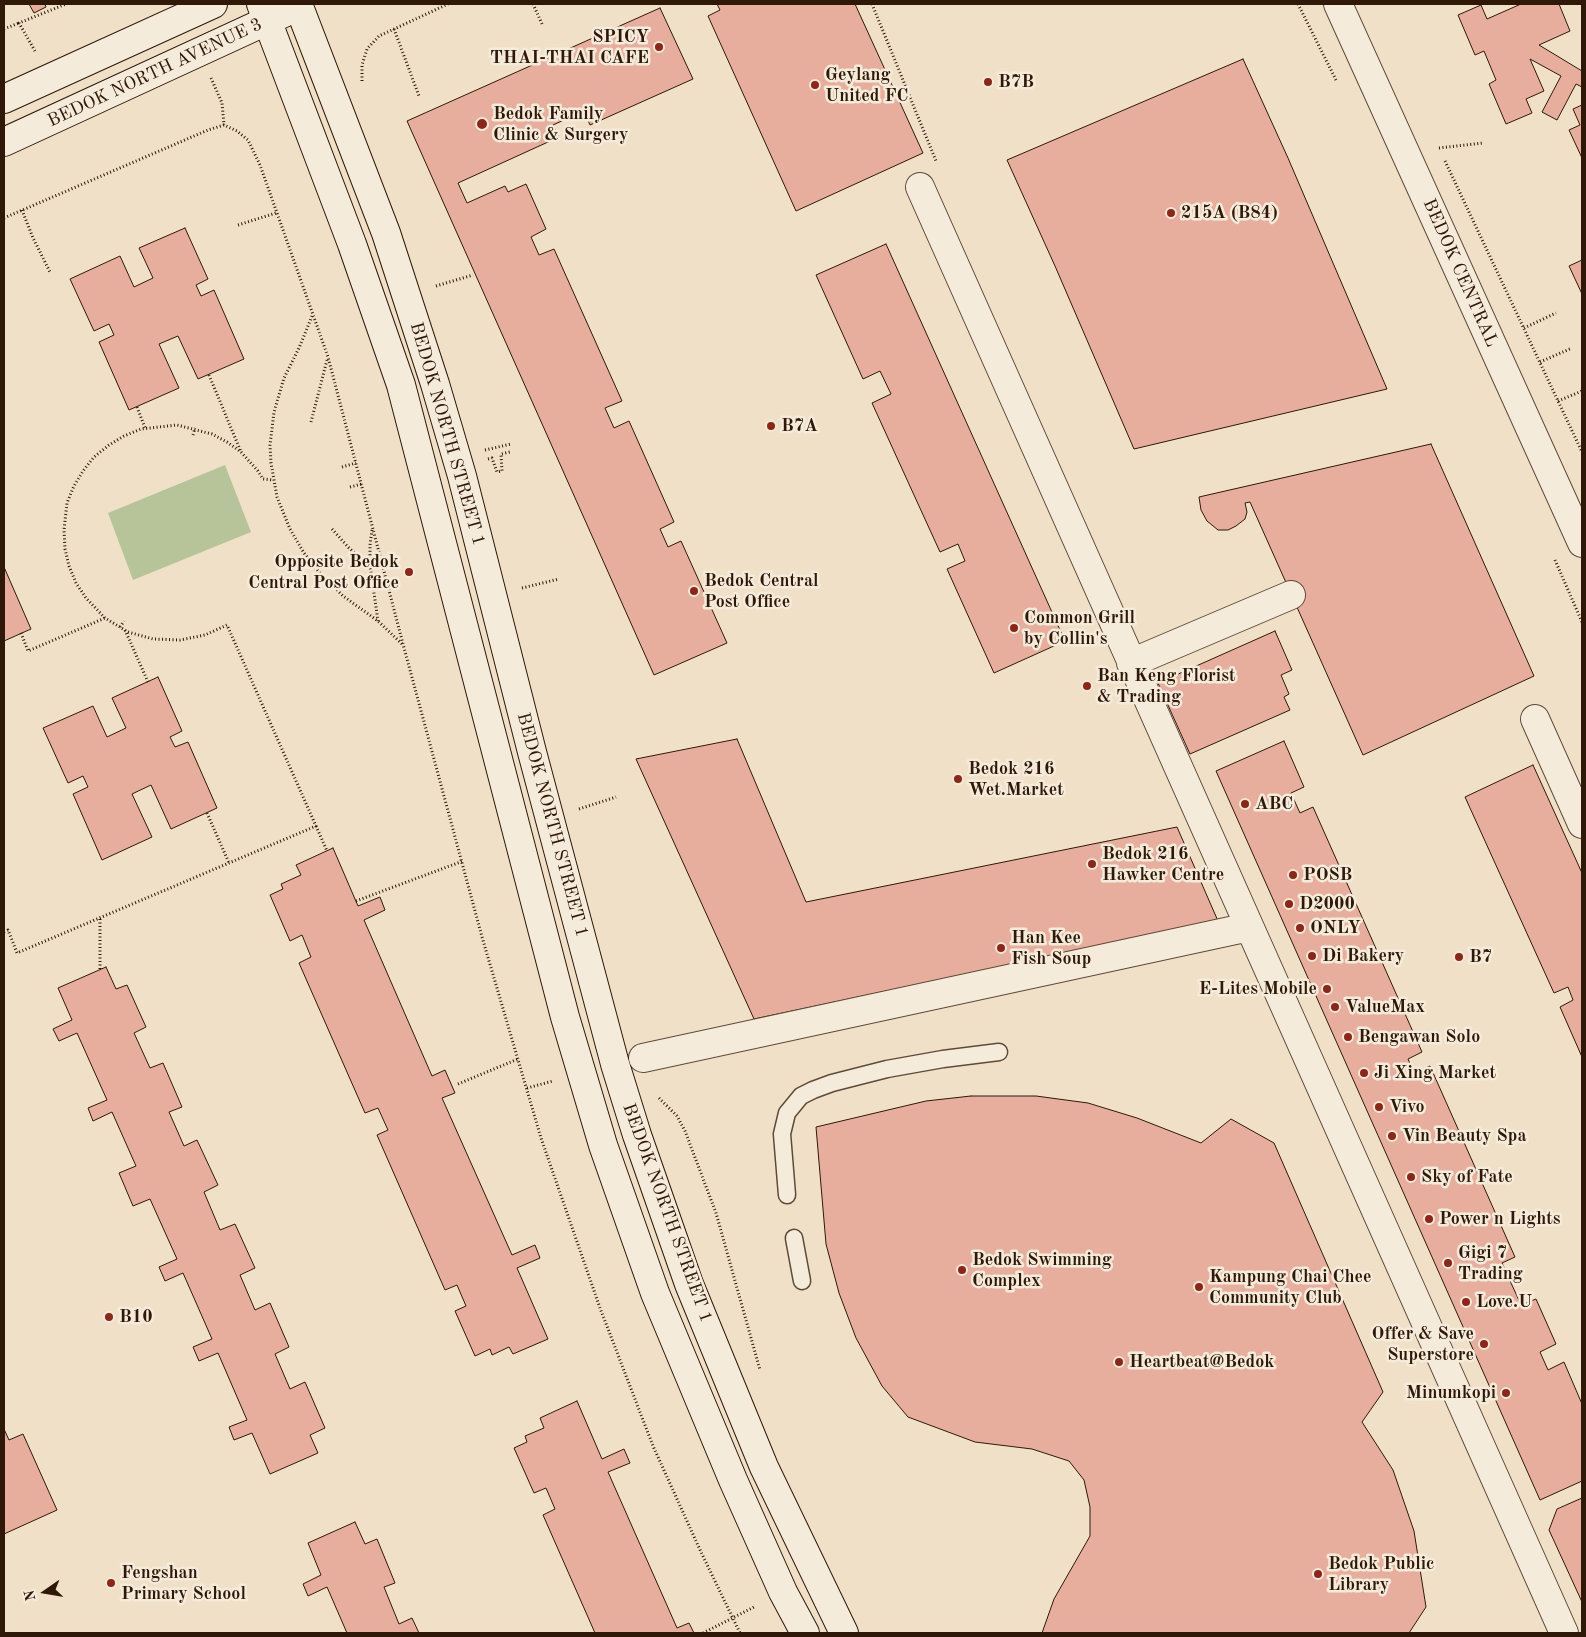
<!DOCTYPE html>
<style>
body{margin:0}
#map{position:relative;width:1586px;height:1637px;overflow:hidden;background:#f0e0c8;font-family:"Old Standard TT",serif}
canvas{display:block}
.frame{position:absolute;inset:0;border:5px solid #2f1808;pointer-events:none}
.north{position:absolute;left:20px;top:1567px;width:50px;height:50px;-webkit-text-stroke:4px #f5ebdb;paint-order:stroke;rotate:257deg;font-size:14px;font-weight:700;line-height:20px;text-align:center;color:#2f1808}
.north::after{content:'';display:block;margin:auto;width:18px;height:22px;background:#2f1808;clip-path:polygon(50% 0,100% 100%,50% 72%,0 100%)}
</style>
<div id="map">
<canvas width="1586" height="1637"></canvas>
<div class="frame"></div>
<div class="north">N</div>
</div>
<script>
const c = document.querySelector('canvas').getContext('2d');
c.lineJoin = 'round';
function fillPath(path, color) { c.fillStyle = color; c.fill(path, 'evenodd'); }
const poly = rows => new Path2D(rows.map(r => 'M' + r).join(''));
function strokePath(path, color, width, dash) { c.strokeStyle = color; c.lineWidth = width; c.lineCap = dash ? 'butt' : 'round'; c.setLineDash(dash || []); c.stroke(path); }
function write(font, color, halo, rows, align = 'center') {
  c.font = font + ' "Old Standard TT",serif'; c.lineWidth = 5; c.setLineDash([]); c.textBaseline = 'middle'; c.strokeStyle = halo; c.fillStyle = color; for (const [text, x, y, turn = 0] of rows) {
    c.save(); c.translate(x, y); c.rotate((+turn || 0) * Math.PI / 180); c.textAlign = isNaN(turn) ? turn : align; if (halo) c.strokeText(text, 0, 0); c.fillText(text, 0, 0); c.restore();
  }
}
fillPath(poly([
 [225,465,251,532,133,580,108,513]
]), '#b7c398');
const building = poly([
 [29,4,45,4,46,7,34,13,29,4],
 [717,4,855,4,923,153,796,211,708,16,720,10,717,4],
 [1521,4,1559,4,1570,31,1539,45,1582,71,1582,87,1576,84,1557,120,1542,112,1561,76,1530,59,1544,91,1526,99,1532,113,1506,124,1489,84,1496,80,1484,51,1475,55,1458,15,1481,5,1487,19,1521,4],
 [660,8,693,79,590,125,584,111,553,125,559,137,458,183,467,203,505,186,508,192,526,184,546,229,531,237,539,255,554,249,622,401,605,408,614,428,629,421,674,522,660,529,668,547,681,541,727,643,654,675,407,121,660,8],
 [1243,59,1288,158,1387,389,1134,449,1055,266,1007,160,1243,59],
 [1582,105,1582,158,1569,130,1580,125,1573,109,1582,105],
 [185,228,208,279,196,285,201,296,214,290,244,359,198,379,178,336,159,344,179,388,129,410,99,342,114,335,109,324,94,331,70,279,120,256,134,287,153,278,139,248,185,228],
 [886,244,1065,641,994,673,947,569,965,561,958,544,940,552,872,403,891,394,880,371,863,379,816,275,886,244],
 [1582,260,1582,294,1569,266,1582,260],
 [1431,444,1534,676,1363,755,1250,502,1245,503,1247,512,1245,519,1236,526,1228,530,1218,530,1207,521,1201,510,1199,497,1431,444],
 [4,567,31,629,4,641,4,567],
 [1275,631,1292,670,1281,675,1289,694,1284,697,1290,710,1190,754,1158,683,1275,631],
 [158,677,182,731,170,737,175,747,188,742,217,808,171,829,151,785,132,794,152,837,102,860,73,794,88,787,83,776,68,783,43,728,93,706,107,737,126,728,112,698,158,677],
 [737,739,806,902,1177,827,1218,921,754,1019,636,759,737,739],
 [1284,741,1304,787,1291,793,1300,813,1313,807,1422,1052,1408,1059,1414,1073,1430,1066,1515,1257,1502,1263,1521,1305,1536,1299,1556,1344,1540,1352,1548,1370,1564,1362,1582,1404,1582,1481,1540,1500,1216,771,1284,741],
 [1533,765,1582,873,1582,1057,1560,1007,1573,1000,1568,987,1554,993,1465,797,1533,765],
 [333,848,358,906,380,897,385,910,364,920,432,1076,445,1070,455,1093,442,1098,512,1255,535,1245,540,1258,517,1268,548,1339,513,1354,509,1347,492,1355,490,1349,475,1356,455,1311,466,1306,457,1285,445,1290,377,1135,388,1130,378,1108,365,1113,299,963,311,957,302,935,290,941,270,895,283,889,281,884,301,875,296,865,333,848],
 [106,967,116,989,127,985,146,1027,134,1033,150,1068,163,1063,182,1107,169,1112,184,1146,197,1140,218,1185,204,1192,220,1230,235,1224,255,1268,240,1275,255,1310,270,1303,289,1347,275,1354,290,1389,305,1382,325,1428,310,1435,318,1453,270,1474,252,1433,234,1440,229,1427,247,1420,218,1353,199,1361,193,1347,212,1339,183,1273,165,1281,159,1267,177,1259,150,1199,133,1206,119,1173,136,1166,112,1112,93,1121,88,1108,107,1100,77,1033,59,1041,53,1029,72,1020,58,988,106,967],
 [971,1096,1036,1096,1088,1103,1137,1118,1201,1143,1231,1119,1274,1143,1383,1392,1362,1422,1393,1470,1414,1531,1426,1607,1409,1633,1042,1633,1054,1599,1090,1536,1090,1507,1084,1480,1069,1461,1032,1449,975,1442,908,1417,882,1386,856,1338,839,1293,826,1244,816,1127,926,1101,971,1096],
 [577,1401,602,1459,624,1449,630,1463,608,1472,677,1628,689,1623,694,1633,595,1633,543,1515,555,1509,546,1488,534,1493,514,1448,527,1442,525,1436,544,1428,540,1418,577,1401],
 [4,1429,9,1440,23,1434,57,1510,4,1534,4,1429],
 [1582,1498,1582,1602,1549,1530,1557,1509,1582,1498],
 [355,1522,365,1544,377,1539,395,1583,384,1587,399,1624,412,1618,419,1633,347,1633,327,1587,308,1596,303,1584,321,1575,308,1543,355,1522]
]);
fillPath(building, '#e7ae9d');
strokePath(building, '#2f1808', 1);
const lane = poly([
 [787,1195,782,1134,787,1113,801,1096,813,1090,832,1083,887,1069,943,1059,999,1052],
 [794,1238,802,1281]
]);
const street = poly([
 [1338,4,1582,543],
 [920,187,1564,1633],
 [1131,663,1291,595],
 [1535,719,1582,824],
 [643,1058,1249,927]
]);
const secondary = poly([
 [261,4,352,244,401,385,565,1017,603,1145,655,1293,733,1480,783,1592,805,1633],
 [298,4,386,233,435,384,462,476,532,752,615,1064,637,1135,689,1284,764,1467,844,1633],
 [4,99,213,4],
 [4,142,284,13]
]);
strokePath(lane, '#5f4a38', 19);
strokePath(street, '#5f4a38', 30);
strokePath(secondary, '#2f1808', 30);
strokePath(poly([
 [533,4,542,24],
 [872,4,936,161],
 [1298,4,1337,82],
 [4,29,19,23],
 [394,29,419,96],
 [35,51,19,23,66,4],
 [211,78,222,103,224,125],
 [362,81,362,65,367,49,379,36,448,4],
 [1439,148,1483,143],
 [1445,161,1582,452],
 [22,210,33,238,50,272],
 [4,218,208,130,224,125,237,131,248,140,260,165,328,357,403,644,482,937,541,1138,600,1308,653,1446,701,1552,740,1633],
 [238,225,276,213],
 [436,286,473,275],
 [312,316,299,348,284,378,274,412,270,445,271,463,277,497,290,529,304,553,319,572,343,596,378,621,402,644],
 [1524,328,1556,313],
 [1540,362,1572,348],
 [209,375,241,452],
 [1558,401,1582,391],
 [137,407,145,428],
 [311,422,327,360],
 [193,435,195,428],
 [485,450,511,444],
 [488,459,492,458,497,472,502,471,501,454,510,452],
 [342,467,356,463],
 [350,487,362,484],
 [332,529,349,548,369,565],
 [372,530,370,545,370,565,378,621],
 [1555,560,1582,622],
 [522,588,559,579],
 [120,627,124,621],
 [125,630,148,682],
 [21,633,28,651,105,618],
 [579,809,616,797],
 [207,813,229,863],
 [316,826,327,851],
 [356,901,463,861],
 [4,932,8,930,17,953,316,826,227,625,205,635,180,640,153,639,128,632,105,618,86,598,76,583,69,566,65,549,64,530,67,503,74,486,83,471,94,457,109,445,124,436,141,429,177,425,212,434,227,442,241,452,258,471,263,479,273,480],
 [100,969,100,918],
 [458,1084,518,1059],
 [527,1088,553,1081],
 [659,1098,677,1116,685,1131,716,1213,760,1370],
 [703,1633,756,1606]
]), '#2f1808', 3, [1, 2.5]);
strokePath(lane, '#f5ebdb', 16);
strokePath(street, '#f5ebdb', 28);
strokePath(secondary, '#f5ebdb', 28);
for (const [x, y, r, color] of [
 [659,47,5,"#8f2418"],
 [988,82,5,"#8f2418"],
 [815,85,5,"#8f2418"],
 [482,124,6,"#8f2418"],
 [1171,213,5,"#8f2418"],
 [771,426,5,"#8f2418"],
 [409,572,5,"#8f2418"],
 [694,591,5,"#8f2418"],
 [1014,628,5,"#8f2418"],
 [1087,686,5,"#8f2418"],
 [958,779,5,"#8f2418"],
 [1245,804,5,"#8f2418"],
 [1092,864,5,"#8f2418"],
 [1293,875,5,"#8f2418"],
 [1289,904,5,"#8f2418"],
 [1300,928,5,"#8f2418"],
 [1001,948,5,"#8f2418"],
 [1312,956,5,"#8f2418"],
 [1459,957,5,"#8f2418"],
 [1327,989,5,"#8f2418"],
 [1335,1007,5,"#8f2418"],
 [1348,1037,5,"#8f2418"],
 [1364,1073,5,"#8f2418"],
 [1379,1107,5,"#8f2418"],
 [1392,1136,5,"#8f2418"],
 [1411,1177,5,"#8f2418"],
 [1429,1219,5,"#8f2418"],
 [1448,1263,5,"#8f2418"],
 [962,1270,5,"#8f2418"],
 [1199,1287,5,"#8f2418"],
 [1466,1302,5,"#8f2418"],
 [109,1317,5,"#8f2418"],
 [1484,1344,5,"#8f2418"],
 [1119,1362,5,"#8f2418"],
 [1506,1393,5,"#8f2418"],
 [1318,1574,5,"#8f2418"],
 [111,1583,5,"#8f2418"]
]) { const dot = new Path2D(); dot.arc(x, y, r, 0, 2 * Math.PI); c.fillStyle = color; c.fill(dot); strokePath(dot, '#f5ebdb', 2); }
write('bold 18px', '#2f1808', '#f5ebdb', [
 ["SPICY",649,37,"right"],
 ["THAI-THAI CAFE",649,58,"right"],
 ["Geylang",825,75],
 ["United FC",825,96],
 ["B7B",998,82],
 ["Bedok Family",493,114],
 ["Clinic & Surgery",493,135],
 ["215A (B84)",1181,213],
 ["B7A",781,426],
 ["Opposite Bedok",399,562,"right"],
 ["Central Post Office",399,583,"right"],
 ["Bedok Central",704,581],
 ["Post Office",704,602],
 ["Common Grill",1024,618],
 ["by Collin's",1024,639],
 ["Ban Keng Florist",1097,676],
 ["& Trading",1097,697],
 ["Bedok 216",968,769],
 ["Wet.Market",968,790],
 ["ABC",1255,804],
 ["Bedok 216",1102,854],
 ["Hawker Centre",1102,875],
 ["POSB",1303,875],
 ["D2000",1299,904],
 ["ONLY",1310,928],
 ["Han Kee",1011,938],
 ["Fish Soup",1011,959],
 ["Di Bakery",1322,956],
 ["B7",1469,957],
 ["E-Lites Mobile",1317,989,"right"],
 ["ValueMax",1345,1007],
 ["Bengawan Solo",1358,1037],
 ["Ji Xing Market",1374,1073],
 ["Vivo",1389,1107],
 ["Vin Beauty Spa",1402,1136],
 ["Sky of Fate",1421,1177],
 ["Power n Lights",1439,1219],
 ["Gigi 7",1458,1253],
 ["Trading",1458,1274],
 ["Bedok Swimming",972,1260],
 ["Complex",972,1281],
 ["Kampung Chai Chee",1209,1277],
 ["Community Club",1209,1298],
 ["Love.U",1476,1302],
 ["B10",119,1317],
 ["Offer & Save",1474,1334,"right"],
 ["Superstore",1474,1355,"right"],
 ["Heartbeat@Bedok",1129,1362],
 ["Minumkopi",1496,1393,"right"],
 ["Bedok Public",1328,1564],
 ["Library",1328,1585],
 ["Fengshan",121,1573],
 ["Primary School",121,1594]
], 'left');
write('18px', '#2f1808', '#f5ebdb', [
 ["BEDOK NORTH AVENUE 3",155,73,-25],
 ["BEDOK CENTRAL",1460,273,66],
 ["BEDOK NORTH STREET 1",447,434,74],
 ["BEDOK NORTH STREET 1",552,825,75],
 ["BEDOK NORTH STREET 1",667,1213,70]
]);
</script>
